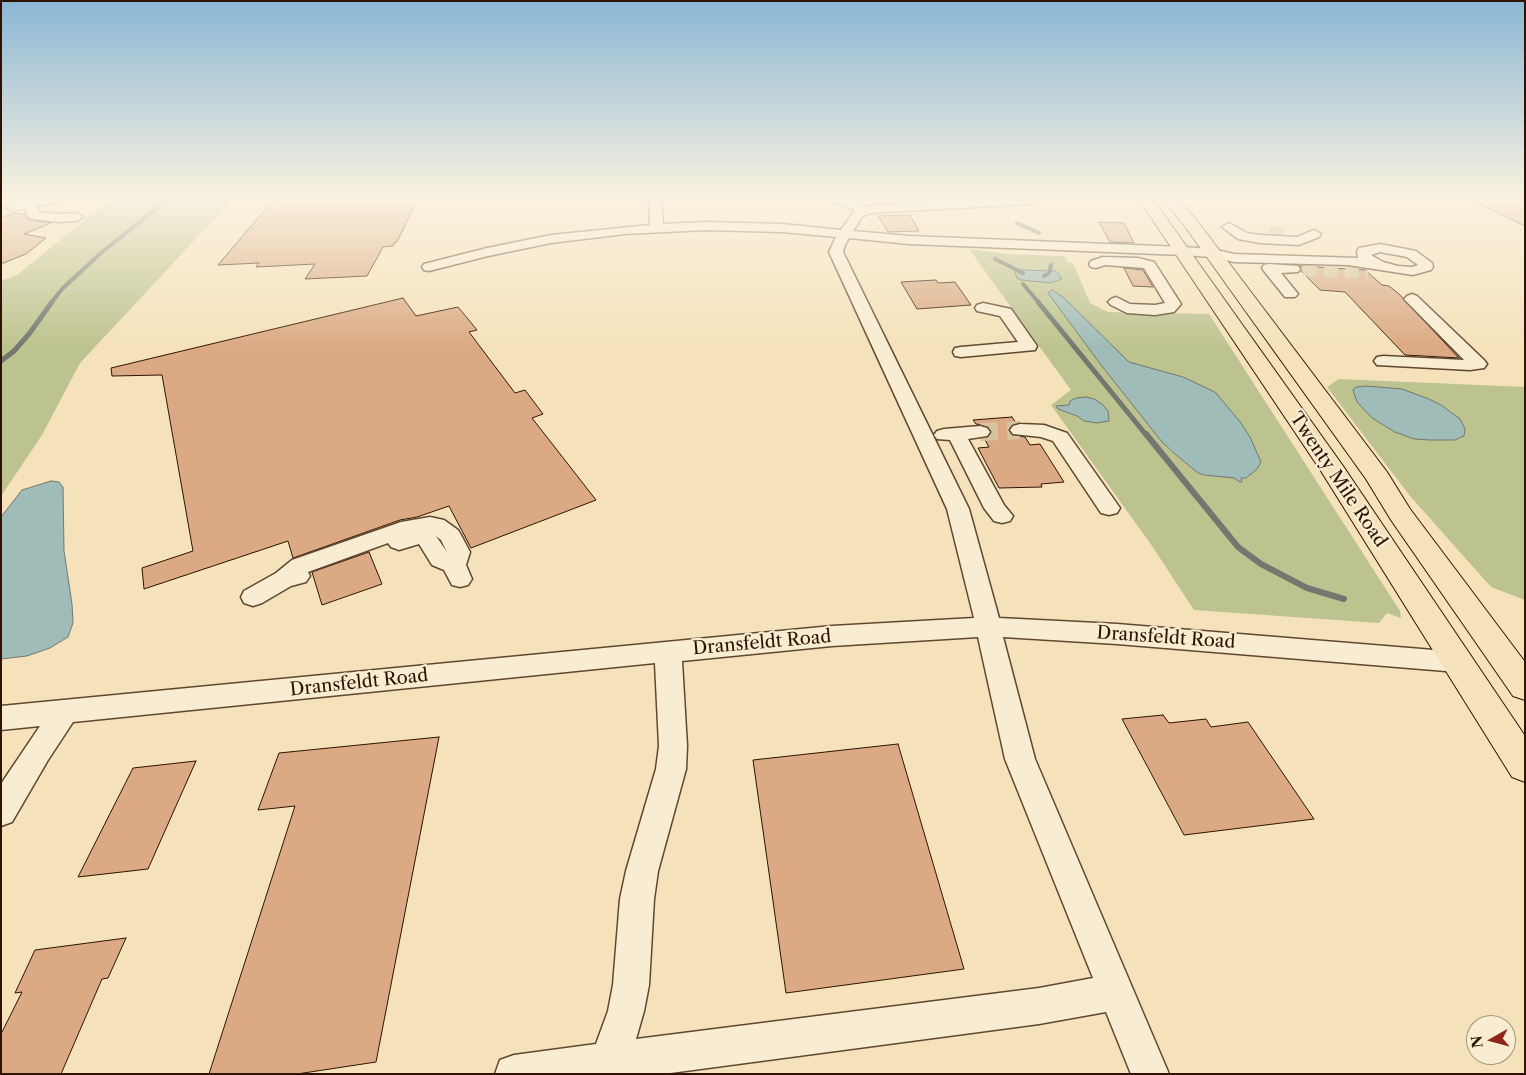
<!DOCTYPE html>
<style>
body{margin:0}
#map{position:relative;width:1526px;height:1075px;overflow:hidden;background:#f5e2ba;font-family:"Libre Caslon Text",serif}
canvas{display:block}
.frame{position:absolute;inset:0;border:2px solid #2e1302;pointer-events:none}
.north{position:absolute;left:1466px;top:1015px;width:50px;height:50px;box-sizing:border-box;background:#f8ecd2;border:1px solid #a7957f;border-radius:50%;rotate:263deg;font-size:14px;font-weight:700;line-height:20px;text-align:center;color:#2e1302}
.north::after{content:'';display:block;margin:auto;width:18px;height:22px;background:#8f2418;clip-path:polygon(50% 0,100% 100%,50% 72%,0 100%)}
</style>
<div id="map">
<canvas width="1526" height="1075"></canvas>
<div class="frame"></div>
<div class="north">N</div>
</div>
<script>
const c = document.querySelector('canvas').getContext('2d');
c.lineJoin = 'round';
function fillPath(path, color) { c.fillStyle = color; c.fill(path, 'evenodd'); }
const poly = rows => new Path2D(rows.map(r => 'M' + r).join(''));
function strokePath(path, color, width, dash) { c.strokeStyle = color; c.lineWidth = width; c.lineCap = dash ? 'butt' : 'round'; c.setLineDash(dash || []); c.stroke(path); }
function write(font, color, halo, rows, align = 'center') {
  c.font = font + ' "Libre Caslon Text",serif'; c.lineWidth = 4.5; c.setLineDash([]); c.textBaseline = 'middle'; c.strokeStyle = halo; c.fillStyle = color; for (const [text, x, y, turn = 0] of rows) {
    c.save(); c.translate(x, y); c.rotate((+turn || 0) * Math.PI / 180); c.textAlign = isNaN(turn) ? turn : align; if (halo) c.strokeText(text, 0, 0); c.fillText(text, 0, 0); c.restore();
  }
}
fillPath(poly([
 [112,198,234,198,80,363,42,435,1,496,1,281,17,275],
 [969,249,1007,254,1064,256,1068,262,1073,263,1090,303,1108,312,1209,314,1400,611,1401,618,1387,613,1379,623,1194,610,1152,546,1051,405,1071,390],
 [1339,379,1525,387,1525,600,1491,587,1410,496,1327,387]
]), '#bdc38f');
const water = poly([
 [1019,270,1056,271,1062,279,1051,283,1021,280,1017,278,1015,272,1019,270],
 [1052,290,1063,297,1129,362,1183,377,1215,392,1241,423,1250,437,1261,462,1257,469,1246,478,1241,478,1242,482,1240,482,1234,478,1204,475,1198,473,1175,454,1162,442,1101,365,1048,293,1052,290],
 [1366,386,1402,389,1429,399,1441,405,1460,419,1465,429,1464,436,1455,440,1430,440,1414,439,1395,432,1372,418,1357,402,1353,390,1356,387,1366,386],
 [1086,397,1094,399,1102,404,1108,411,1109,421,1097,423,1084,421,1077,416,1058,409,1056,406,1069,405,1070,401,1076,398,1086,397],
 [51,481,59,482,63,487,64,551,72,604,73,623,68,637,50,648,27,656,1,659,1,517,22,490,51,481]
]);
fillPath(water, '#9fbcb8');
strokePath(water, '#72786f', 1);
strokePath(poly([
 [1017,223,1039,233],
 [995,259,1023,273],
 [1044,276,1049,273,1051,265],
 [1023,284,1039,303],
 [51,303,62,289,102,252,170,198]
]), '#72786f', 4);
strokePath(poly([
 [1038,302,1147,436],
 [1,361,14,351,29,334,52,302]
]), '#72786f', 5);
strokePath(poly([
 [1146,434,1238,547,1261,564,1307,588,1344,599]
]), '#72786f', 6);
const building = poly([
 [275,198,418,198,397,242,395,242,393,246,383,247,367,276,305,279,315,264,256,267,259,263,218,265,275,198],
 [1467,198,1525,198,1525,226,1467,198],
 [15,213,25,215,29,220,51,223,24,234,46,238,26,254,1,264,1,218,15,213],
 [910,215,919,231,888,232,878,216,910,215],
 [1099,222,1124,223,1134,243,1110,242,1099,222],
 [1300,266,1365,270,1382,285,1389,286,1399,294,1459,358,1405,355,1345,292,1320,290,1301,271,1300,266],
 [1124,268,1143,270,1153,287,1133,286,1124,268],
 [936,280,938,283,955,282,971,305,917,309,901,282,936,280],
 [403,298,416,316,458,307,477,330,469,332,515,393,525,390,543,414,532,418,596,500,471,548,449,506,417,517,400,520,293,558,288,541,144,589,142,568,193,551,162,375,112,376,111,368,403,298],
 [1012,417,1016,423,1008,429,1012,435,1025,437,1030,445,1040,444,1064,482,1041,484,1042,487,999,488,978,448,989,447,984,438,988,437,992,431,988,426,976,424,973,420,1012,417],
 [369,552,382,584,322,605,312,572,369,552],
 [1163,715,1169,723,1206,719,1211,727,1248,722,1314,819,1184,835,1122,719,1163,715],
 [439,737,376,1062,297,1074,209,1074,295,806,258,810,279,753,439,737],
 [898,744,964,969,786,993,753,760,898,744],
 [196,761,148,869,78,877,133,768,196,761],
 [126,938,108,978,102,979,61,1074,1,1074,1,1034,22,992,15,993,35,950,126,938]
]);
fillPath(building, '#dbaa84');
strokePath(building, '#2e1302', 1);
strokePath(poly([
 [1269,233,1289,234],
 [1303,269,1368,272]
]), '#d7c39e', 14, [14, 7]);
strokePath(poly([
 [980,432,1020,430]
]), '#d7c39e', 18, [18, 9]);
const minor = poly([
 [41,198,65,198,63,201,36,206,39,209,39,212,58,214,77,213,83,217,77,221,58,222,34,219,29,218,26,213,28,208,12,211,6,207,8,204,41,198],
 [649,198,661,198,663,224,706,222,782,224,841,230,855,210,829,201,827,198,844,198,865,206,1004,198,1036,198,1037,200,1035,203,1031,204,870,213,862,217,853,231,909,236,1183,247,1212,249,1234,254,1358,258,1357,251,1359,248,1380,244,1416,251,1432,263,1433,267,1431,270,1413,275,1348,265,1234,262,1212,257,1183,255,909,244,849,238,845,245,843,252,969,509,999,618,1117,624,1458,652,1467,655,1471,662,1467,669,1458,672,1117,644,1003,637,1035,759,1169,1074,1131,1074,1106,1012,1039,1024,663,1074,495,1074,500,1060,514,1055,596,1044,608,1011,613,985,620,899,626,871,656,769,659,746,655,663,73,722,48,760,12,822,1,826,1,784,40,726,1,730,1,706,832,626,974,618,947,509,829,252,836,237,782,232,706,230,625,234,551,243,488,256,429,271,424,270,422,267,424,264,487,248,551,235,650,225,649,198],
 [1380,252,1407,257,1418,265,1412,267,1398,266,1383,262,1371,255,1380,252],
 [978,637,1005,759,1093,978,1039,988,636,1039,644,1011,649,985,654,899,658,871,686,769,687,746,682,661,832,646,978,637],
 [1229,223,1247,233,1260,235,1297,237,1314,230,1321,234,1319,237,1299,245,1260,243,1238,239,1222,227,1229,223],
 [1103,257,1138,258,1154,262,1181,304,1174,312,1155,315,1127,313,1111,305,1108,302,1111,299,1116,297,1130,304,1155,305,1165,303,1144,268,1105,265,1096,268,1091,267,1089,264,1091,261,1103,257],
 [1269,264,1298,266,1300,269,1298,272,1281,273,1298,294,1295,297,1285,297,1264,271,1262,268,1264,265,1269,264],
 [1412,294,1417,296,1484,360,1487,364,1484,368,1470,370,1377,365,1374,361,1377,357,1383,356,1464,360,1407,302,1404,299,1407,296,1412,294],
 [983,303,1011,309,1037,346,1035,350,961,357,955,356,953,352,955,348,961,347,1018,342,1000,316,977,311,975,308,977,305,983,303],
 [1020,424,1044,425,1067,433,1120,508,1117,513,1109,515,1101,513,1053,441,1041,437,1013,434,1010,430,1013,426,1020,424],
 [980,426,987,428,990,432,987,436,968,439,1004,505,1013,516,1010,521,1002,523,994,521,984,508,950,440,937,439,934,435,937,431,944,429,980,426],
 [430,517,444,520,458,530,461,535,470,552,466,565,472,579,468,585,460,587,452,585,444,570,432,565,419,544,399,550,391,547,388,543,308,572,310,576,306,582,291,586,262,603,253,606,244,603,241,597,244,591,276,573,292,560,401,522,430,517],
 [436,536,441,540,447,552,436,536]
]);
const major = poly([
 [1138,198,1152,198,1343,466,1525,736,1525,782,1512,777,1321,471,1138,198],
 [1162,198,1177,198,1198,222,1387,472,1410,509,1525,662,1525,700,1513,696,1391,520,1366,479,1186,228,1162,198]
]);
strokePath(minor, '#604730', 3);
strokePath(major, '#2e1302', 2);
fillPath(minor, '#f8ecd2');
fillPath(major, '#f5e2ba');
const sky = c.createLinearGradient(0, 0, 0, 348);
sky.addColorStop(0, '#8bb7d5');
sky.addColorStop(0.57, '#faf2e0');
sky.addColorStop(1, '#faf2e000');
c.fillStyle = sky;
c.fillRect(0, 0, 1526, 348);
write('18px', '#2e1302', '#f8ecd2', [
 ["Twenty Mile Road",1338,480,56],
 ["Dransfeldt Road",1166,638,4],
 ["Dransfeldt Road",762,643,-5],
 ["Dransfeldt Road",359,683,-6]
]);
</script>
